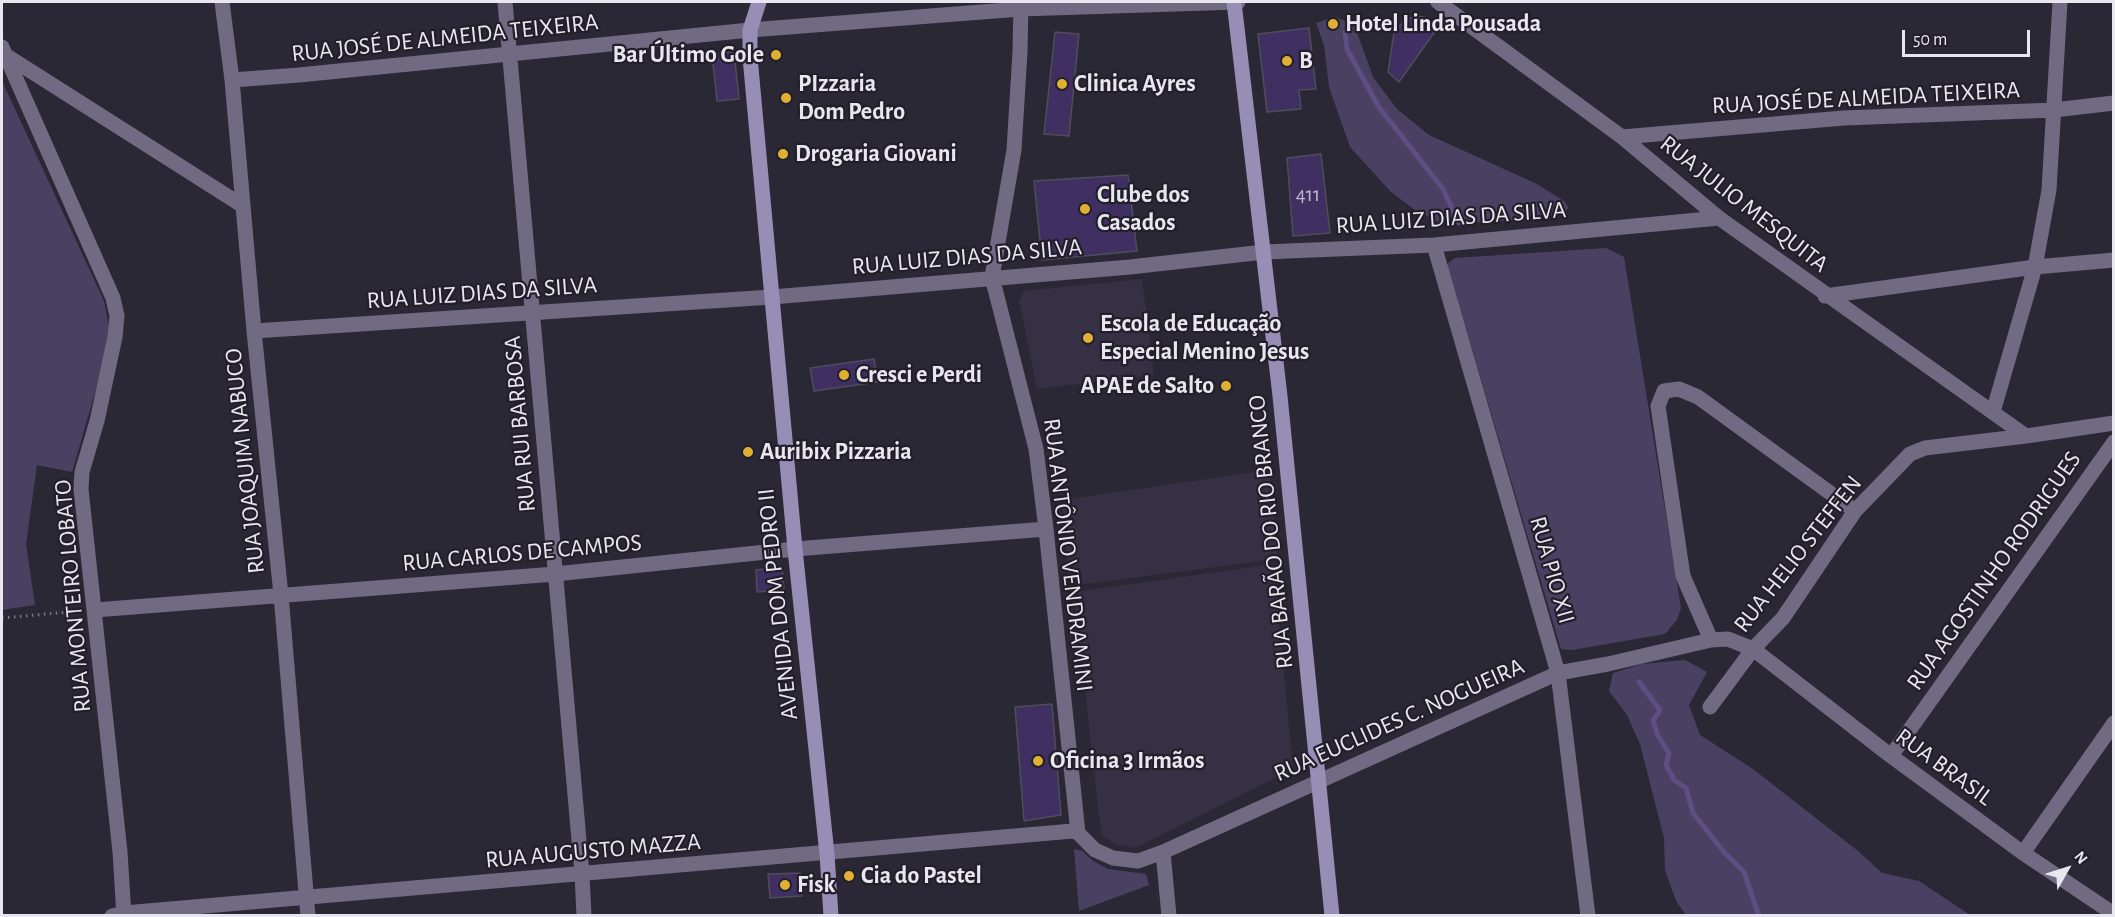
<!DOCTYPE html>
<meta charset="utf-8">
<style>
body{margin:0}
#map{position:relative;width:2115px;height:917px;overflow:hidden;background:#2b2835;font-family:"Alegreya Sans",sans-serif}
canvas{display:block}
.frame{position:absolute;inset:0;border:3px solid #e8e7ef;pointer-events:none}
.north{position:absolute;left:2037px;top:839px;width:60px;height:60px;-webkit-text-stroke:4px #221f2b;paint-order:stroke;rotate:51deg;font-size:16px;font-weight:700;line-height:24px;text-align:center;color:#e8e7ef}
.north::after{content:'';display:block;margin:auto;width:21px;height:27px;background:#e8e7ef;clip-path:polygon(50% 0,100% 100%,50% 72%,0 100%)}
.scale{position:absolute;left:1902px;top:30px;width:128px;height:27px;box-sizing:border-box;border:3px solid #e8e7ef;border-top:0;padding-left:8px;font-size:18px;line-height:21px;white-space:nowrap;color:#e8e7ef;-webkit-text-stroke:4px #221f2b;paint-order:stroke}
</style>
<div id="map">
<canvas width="2115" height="917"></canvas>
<div class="frame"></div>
<div class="north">N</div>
<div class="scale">50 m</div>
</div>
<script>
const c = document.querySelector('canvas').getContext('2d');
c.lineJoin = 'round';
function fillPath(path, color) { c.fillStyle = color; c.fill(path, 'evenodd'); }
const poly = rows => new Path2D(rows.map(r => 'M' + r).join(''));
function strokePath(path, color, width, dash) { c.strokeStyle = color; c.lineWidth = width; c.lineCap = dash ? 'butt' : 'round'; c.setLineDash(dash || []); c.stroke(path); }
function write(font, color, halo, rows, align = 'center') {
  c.font = font + ' "Alegreya Sans",sans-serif'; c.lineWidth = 4.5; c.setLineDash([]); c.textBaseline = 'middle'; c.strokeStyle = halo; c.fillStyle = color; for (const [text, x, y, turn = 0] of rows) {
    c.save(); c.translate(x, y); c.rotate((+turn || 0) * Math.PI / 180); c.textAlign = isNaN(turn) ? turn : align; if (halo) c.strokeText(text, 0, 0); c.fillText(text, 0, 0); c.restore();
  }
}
fillPath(poly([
 [1142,279,1154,375,1037,389,1019,301,1024,291],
 [1269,470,1278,559,1069,586,1062,500],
 [1274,564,1293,769,1135,848,1115,844,1103,836,1100,824,1074,592]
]), '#353043');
fillPath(poly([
 [1335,17,1354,24,1373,77,1397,109,1429,135,1537,184,1564,201,1569,208,1562,213,1538,219,1443,224,1415,210,1391,192,1350,147,1329,87,1324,45,1316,23],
 [2,81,104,301,111,337,72,472,37,465,26,544,35,605,2,610],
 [1606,248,1624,257,1681,608,1677,620,1665,634,1572,650,1561,649,1447,264,1455,258],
 [1685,660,1707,672,1689,705,1700,735,1753,769,1858,851,1882,873,1919,881,1970,915,1686,915,1676,901,1665,870,1664,838,1640,744,1627,715,1609,691,1613,673,1642,664],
 [1074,849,1082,851,1093,861,1108,869,1146,874,1149,885,1079,911]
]), '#4a4162');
strokePath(poly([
 [1345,32,1347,49,1378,106,1443,189,1459,223],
 [1639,682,1660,710,1653,721,1658,736,1669,753,1666,765,1674,780,1686,788,1693,813,1724,852,1744,872,1759,916]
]), '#5e4e83', 5);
const building = poly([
 [1417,16,1424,17,1436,30,1399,82,1388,72,1394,32,1405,20,1417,16],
 [1309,28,1316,89,1299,90,1301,109,1267,112,1258,34,1309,28],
 [1055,32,1079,34,1069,136,1044,134,1055,32],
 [734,52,739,99,717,101,712,54,734,52],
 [1321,154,1330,233,1293,236,1287,158,1321,154],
 [1128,175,1137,251,1042,260,1034,181,1128,175],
 [874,359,878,382,814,391,810,368,874,359],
 [782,567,784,590,757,592,756,570,782,567],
 [1052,704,1061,815,1024,821,1015,707,1052,704],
 [800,873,802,896,770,898,768,874,800,873]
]);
fillPath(building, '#403062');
strokePath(building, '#504d5b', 1.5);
strokePath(poly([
 [2,618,80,611]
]), '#7b7883', 3, [1.5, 4.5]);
strokePath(poly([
 [222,2,232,80,254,331,281,595,308,916],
 [505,2,582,874,584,916],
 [1021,2,1020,52,1014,150,992,277,1036,449,1046,529,1078,833],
 [1438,2,1622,137,1719,218,2026,436],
 [2,47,113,298,117,316,115,337,97,421,82,472,81,489,120,852,124,916],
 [7,56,243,206],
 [232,80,299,75,750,30,1020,9,1238,2],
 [1622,137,1844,118,2054,110,2114,103],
 [1434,245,1558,673,1588,916],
 [1825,296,2035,267,2114,260],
 [254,331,772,297,1130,267,1264,252,1434,245,1719,218],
 [1993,412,2035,267,2049,190,2060,2],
 [95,610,555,574,795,549,1046,529],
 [1711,640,1683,576,1658,406,1664,391,1679,389,1698,397,1855,511],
 [1710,707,1753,649,1783,618,1855,511,1910,454,1925,448,2026,436,2114,423],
 [1891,756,2114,442],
 [1078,833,1095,850,1113,858,1138,861,1163,852,1558,673,1608,664,1711,640,1728,639,1753,649,1891,756,2023,853,2114,914],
 [1163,852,1169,916],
 [2023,853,2114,723],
 [112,916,124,913,1073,831,1078,833]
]), '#706a82', 15);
strokePath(poly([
 [759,2,750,30,750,57,795,549,827,854,831,916],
 [1234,2,1280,396,1332,916]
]), '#988db5', 15);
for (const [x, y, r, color] of [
 [1333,24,6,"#dfb034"],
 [776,55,6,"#dfb034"],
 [1287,61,6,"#dfb034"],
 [1062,84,6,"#dfb034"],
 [786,98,6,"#dfb034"],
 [783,154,6,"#dfb034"],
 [1085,209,6,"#dfb034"],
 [1088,338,6,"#dfb034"],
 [844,375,6,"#dfb034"],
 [1226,386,6,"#dfb034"],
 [748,452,6,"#dfb034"],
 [1038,761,6,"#dfb034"],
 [849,876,6,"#dfb034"],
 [785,885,6,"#dfb034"]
]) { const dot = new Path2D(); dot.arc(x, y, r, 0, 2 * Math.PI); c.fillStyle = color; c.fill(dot); strokePath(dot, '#221f2b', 2); }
write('21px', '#beb9cc', null, [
 ["411",1308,195]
]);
write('bold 24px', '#e8e7ef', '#221f2b', [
 ["Hotel Linda Pousada",1345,24],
 ["Bar Último Gole",764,55,"right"],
 ["B",1299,61],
 ["PIzzaria",798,84],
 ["Dom Pedro",798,112],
 ["Clinica Ayres",1074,84],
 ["Drogaria Giovani",795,154],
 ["Clube dos",1097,195],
 ["Casados",1097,223],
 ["Escola de Educação",1100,324],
 ["Especial Menino Jesus",1100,352],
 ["Cresci e Perdi",856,375],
 ["APAE de Salto",1214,386,"right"],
 ["Auribix Pizzaria",760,452],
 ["Oficina 3 Irmãos",1050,761],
 ["Cia do Pastel",861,876],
 ["Fisk",797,885]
], 'left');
write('24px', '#e8e7ef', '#221f2b', [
 ["RUA JOSÉ DE ALMEIDA TEIXEIRA",445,38,-6],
 ["RUA JOSÉ DE ALMEIDA TEIXEIRA",1866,98,-3],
 ["RUA JULIO MESQUITA",1744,204,38],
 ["RUA LUIZ DIAS DA SILVA",1451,218,-4],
 ["RUA LUIZ DIAS DA SILVA",967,257,-5],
 ["RUA LUIZ DIAS DA SILVA",482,293,-4],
 ["RUA RUI BARBOSA",520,424,-95],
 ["RUA JOAQUIM NABUCO",245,461,-96],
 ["RUA BARÃO DO RIO BRANCO",1271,532,-96],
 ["RUA CARLOS DE CAMPOS",522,553,-5],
 ["RUA HELIO STEFFEN",1798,554,-52],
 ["RUA ANTÔNIO VENDRAMINI",1068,555,83],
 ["RUA PIO XII",1552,570,74],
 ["RUA AGOSTINHO RODRIGUES",1994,571,-55],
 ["RUA MONTEIRO LOBATO",73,596,-95],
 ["AVENIDA DOM PEDRO II",778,604,-96],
 ["RUA EUCLIDES C. NOGUEIRA",1399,720,-24],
 ["RUA BRASIL",1944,767,36],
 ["RUA AUGUSTO MAZZA",593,851,-5]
]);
</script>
